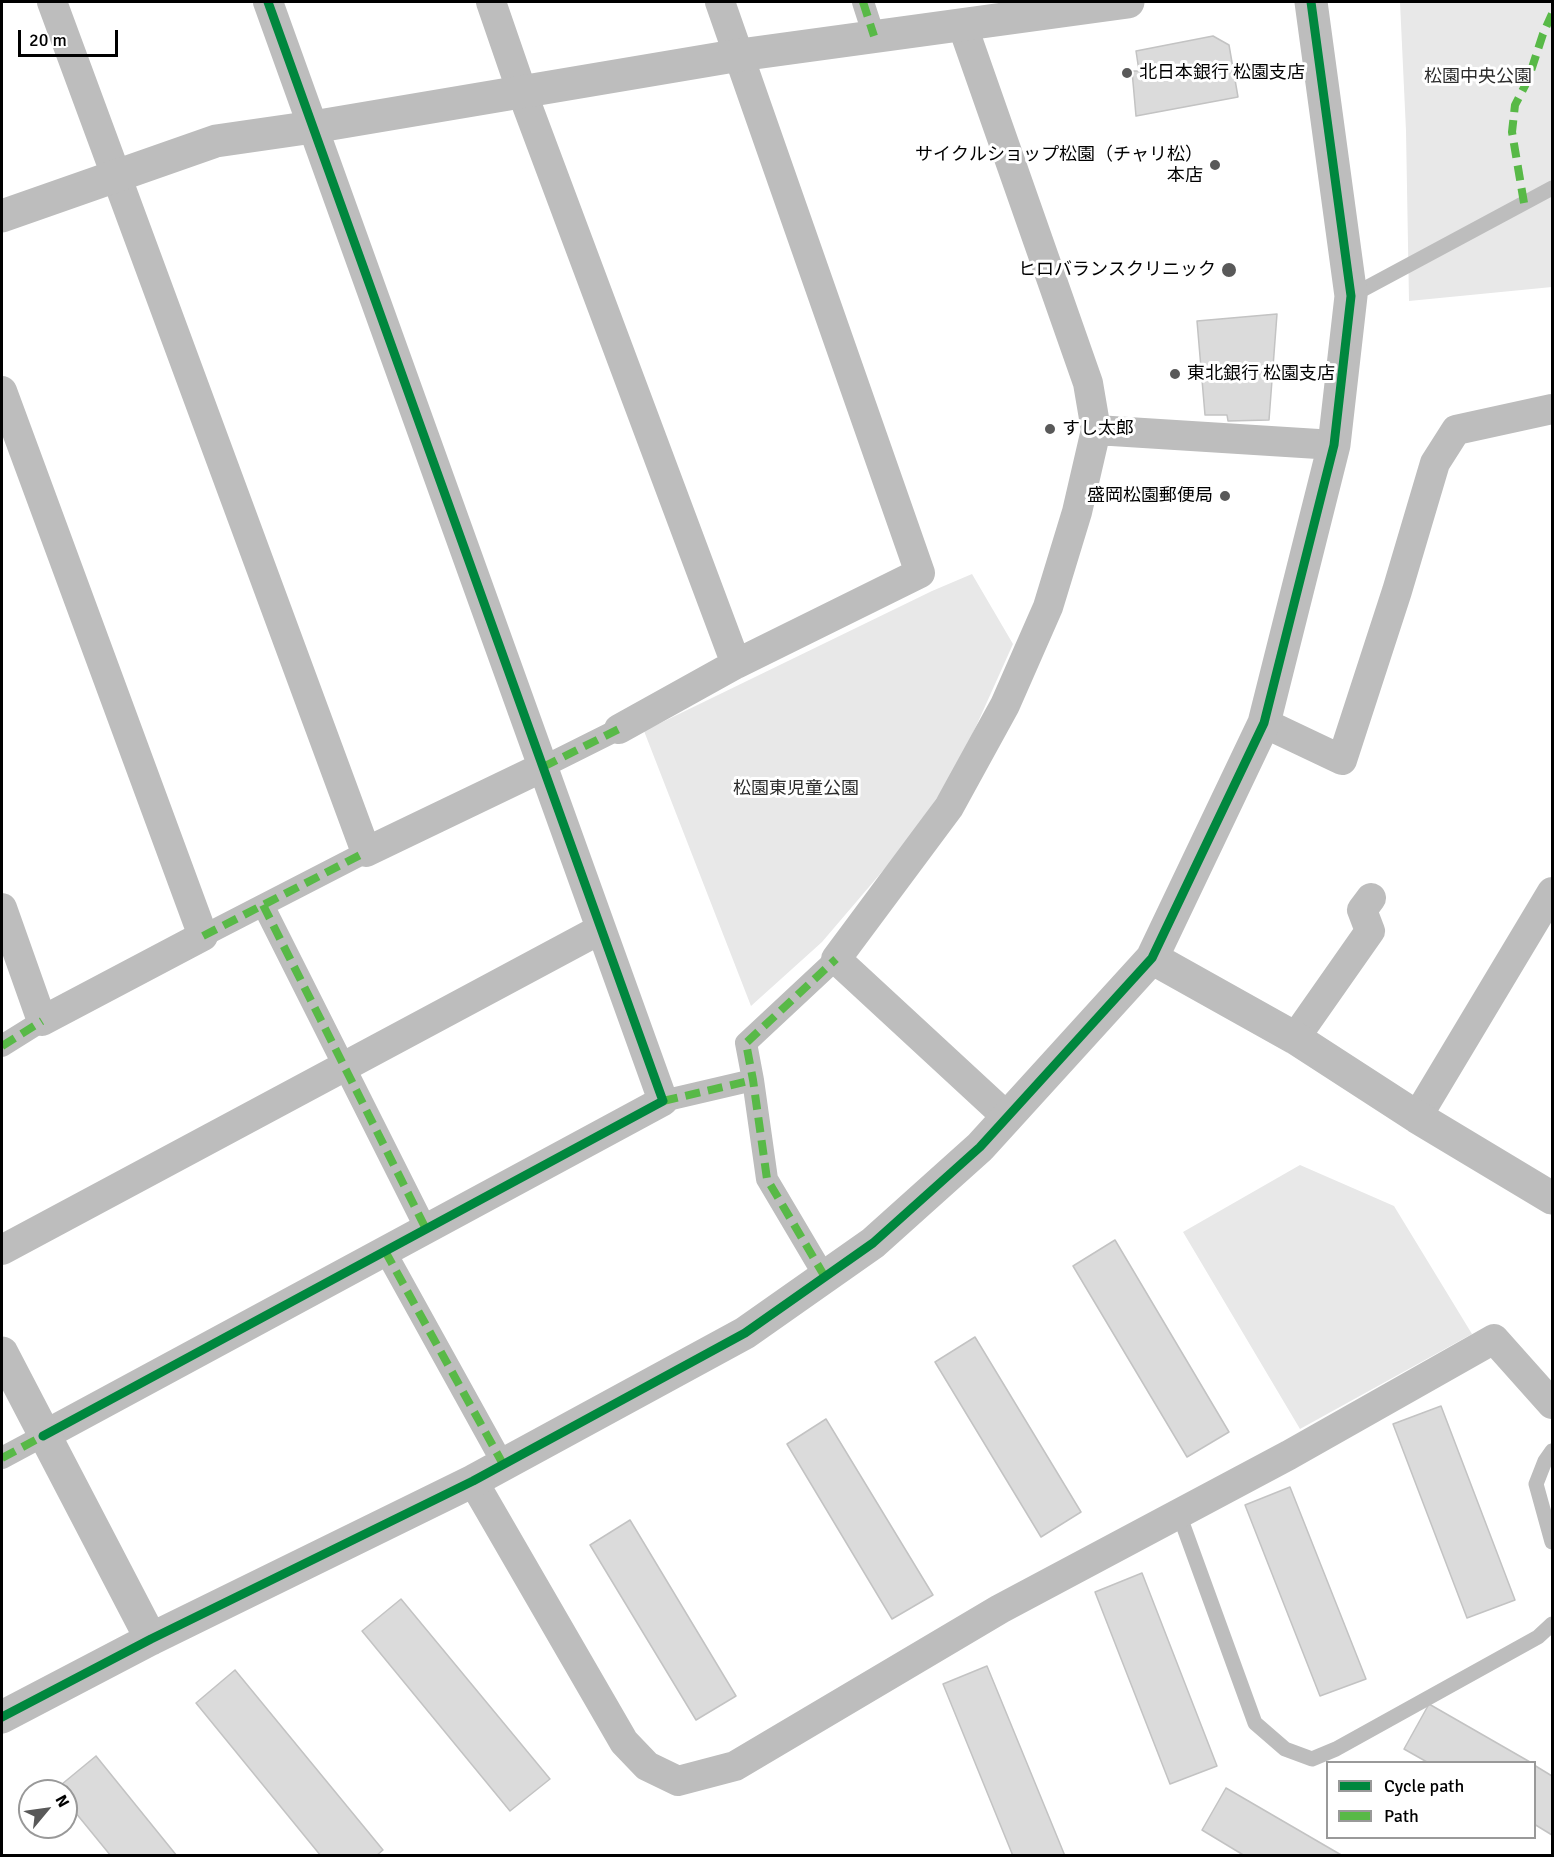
<!DOCTYPE html>
<meta charset="utf-8">
<style>
body{margin:0}
#map{position:relative;width:1554px;height:1857px;overflow:hidden;background:#fff;font-family:Signika,sans-serif}
canvas{display:block}
.frame{position:absolute;inset:0;border:3px solid #000;pointer-events:none}
.legend{position:absolute;left:1326px;top:1761px;width:210px;height:78px;box-sizing:border-box;background:#fff;border:2px solid #999;margin:0;padding:8px 10px;list-style:none;font-size:18px;color:#000}
.legend li{display:flex;align-items:center;gap:12px;height:30px}
.legend b{width:30px;border:2px solid #999}
.north{position:absolute;left:18px;top:1779px;width:60px;height:60px;box-sizing:border-box;background:#fff;border:2px solid #999;border-radius:50%;rotate:61deg;font-size:16px;font-weight:700;line-height:24px;text-align:center;color:#000}
.north::after{content:'';display:block;margin:auto;width:21px;height:27px;background:#595959;clip-path:polygon(50% 0,100% 100%,50% 72%,0 100%)}
.scale{position:absolute;left:18px;top:30px;width:100px;height:27px;box-sizing:border-box;border:3px solid #000;border-top:0;padding-left:8px;font-size:18px;line-height:21px;white-space:nowrap;color:#000;-webkit-text-stroke:4px #fff;paint-order:stroke}
</style>
<div id="map">
<canvas width="1554" height="1857"></canvas>
<div class="frame"></div>
<ul class="legend">
<li><b style="height:8px;background:#00873e"></b>Cycle path</li>
<li><b style="height:8px;background:#58b947"></b>Path</li>
</ul>
<div class="north">N</div>
<div class="scale">20 m</div>
</div>
<script>
const c = document.querySelector('canvas').getContext('2d');
c.lineJoin = 'round';
function fillPath(path, color) { c.fillStyle = color; c.fill(path, 'evenodd'); }
const poly = rows => new Path2D(rows.map(r => 'M' + r).join(''));
function strokePath(path, color, width, dash) { c.strokeStyle = color; c.lineWidth = width; c.lineCap = dash ? 'butt' : 'round'; c.setLineDash(dash || []); c.stroke(path); }
function write(font, color, halo, rows, align = 'center') {
  c.font = font + ' Signika,"Noto Sans JP",sans-serif'; c.lineWidth = 6; c.setLineDash([]); c.textBaseline = 'middle'; c.strokeStyle = halo; c.fillStyle = color; for (const [text, x, y, turn = 0] of rows) {
    c.save(); c.translate(x, y); c.rotate((+turn || 0) * Math.PI / 180); c.textAlign = isNaN(turn) ? turn : align; if (halo) c.strokeText(text, 0, 0); c.fillText(text, 0, 0); c.restore();
  }
}
fillPath(poly([
 [1400,2,1552,2,1552,287,1409,301,1406,131],
 [972,574,1013,644,956,771,898,853,822,942,751,1006,644,731,932,591],
 [1300,1165,1394,1206,1472,1334,1300,1429,1183,1232]
]), '#e8e8e8');
const building = poly([
 [1213,36,1229,45,1238,97,1136,116,1132,71,1139,71,1136,51,1213,36],
 [1277,314,1269,420,1228,421,1227,415,1205,415,1197,321,1277,314],
 [1115,1240,1229,1432,1187,1457,1073,1266,1115,1240],
 [975,1337,1081,1512,1041,1537,935,1362,975,1337],
 [1441,1406,1515,1600,1467,1618,1393,1424,1441,1406],
 [826,1419,933,1595,892,1619,787,1444,826,1419],
 [1290,1487,1366,1679,1320,1696,1245,1505,1290,1487],
 [630,1520,736,1696,696,1720,590,1545,630,1520],
 [1142,1573,1217,1766,1170,1784,1095,1592,1142,1573],
 [401,1599,550,1779,510,1811,362,1631,401,1599],
 [987,1666,1065,1856,1013,1856,943,1684,987,1666],
 [235,1670,383,1850,376,1856,321,1856,196,1703,235,1670],
 [1429,1704,1530,1762,1427,1762,1404,1749,1429,1704],
 [96,1756,177,1856,111,1856,66,1801,66,1791,58,1791,56,1789,96,1756],
 [1534,1765,1552,1776,1552,1835,1534,1824,1534,1765],
 [1226,1788,1343,1856,1245,1856,1202,1830,1226,1788]
]);
fillPath(building, '#dbdbdb');
strokePath(building, '#c3c3c3', 1.5);
strokePath(poly([
 [1351,296,1552,188],
 [1552,1451,1545,1461,1536,1484,1552,1542],
 [1179,1514,1255,1723,1285,1749,1312,1759,1336,1749,1538,1637,1552,1624]
]), '#bdbdbd', 15);
strokePath(poly([
 [863,2,874,36],
 [543,767,619,729],
 [263,905,426,1229],
 [203,936,366,852],
 [2,1046,42,1021],
 [663,1101,753,1080],
 [385,1251,503,1464],
 [825,1277,767,1179,753,1080,746,1043,836,959],
 [2,1458,43,1436]
]), '#bdbdbd', 22);
strokePath(poly([
 [52,2,366,852,543,767],
 [491,2,522,92,736,664,920,573,720,2],
 [962,24,1088,383,1096,430,1077,512,1048,607,1005,705,949,807,836,959,1007,1117],
 [2,391,203,936,42,1021,2,908],
 [1096,430,1334,445],
 [1264,723,1342,760,1397,591,1435,463,1456,430,1552,409],
 [619,729,736,664],
 [1295,1038,1370,931,1362,910,1371,898],
 [1417,1117,1552,892],
 [2,1250,601,929],
 [43,1436,663,1101,268,2],
 [473,1481,624,1742,647,1766,678,1781,735,1766,1000,1609,1289,1455,1494,1339,1552,1404]
]), '#bdbdbd', 30);
strokePath(poly([
 [2,216,216,141,313,127,740,55,1128,2],
 [1152,958,1295,1038,1417,1117,1552,1198],
 [2,1353,151,1639],
 [2,1717,151,1639,473,1481,745,1333,873,1243,980,1147,1152,958,1264,723,1334,445,1351,296,1311,2]
]), '#bdbdbd', 33);
strokePath(poly([
 [863,2,874,36],
 [1524,203,1512,132,1515,105,1528,80,1543,34,1552,14],
 [543,767,619,729],
 [263,905,426,1229],
 [203,936,366,852],
 [2,1046,42,1021],
 [663,1101,753,1080],
 [385,1251,503,1464],
 [825,1277,767,1179,753,1080,746,1043,836,959],
 [2,1458,43,1436]
]), '#58b947', 8, [15, 8]);
strokePath(poly([
 [43,1436,663,1101,268,2],
 [2,1717,151,1639,473,1481,745,1333,873,1243,980,1147,1152,958,1264,723,1334,445,1351,296,1311,2]
]), '#00873e', 9);
for (const [x, y, r, color] of [
 [1127,73,6,"#595959"],
 [1215,165,6,"#595959"],
 [1229,270,8,"#595959"],
 [1175,374,6,"#595959"],
 [1050,429,6,"#595959"],
 [1225,496,6,"#595959"]
]) { const dot = new Path2D(); dot.arc(x, y, r, 0, 2 * Math.PI); c.fillStyle = color; c.fill(dot); strokePath(dot, '#fff', 2); }
write('18px', '#000', '#fff', [
 ["北日本銀行 松園支店",1139,73],
 ["サイクルショップ松園（チャリ松）",1203,155,"right"],
 ["本店",1203,176,"right"],
 ["ヒロバランスクリニック",1216,270,"right"],
 ["東北銀行 松園支店",1187,374],
 ["すし太郎",1062,429],
 ["盛岡松園郵便局",1213,496,"right"]
], 'left');
write('18px', '#2c2c2c', '#fff', [
 ["松園中央公園",1478,77],
 ["松園東児童公園",796,789]
]);
</script>
